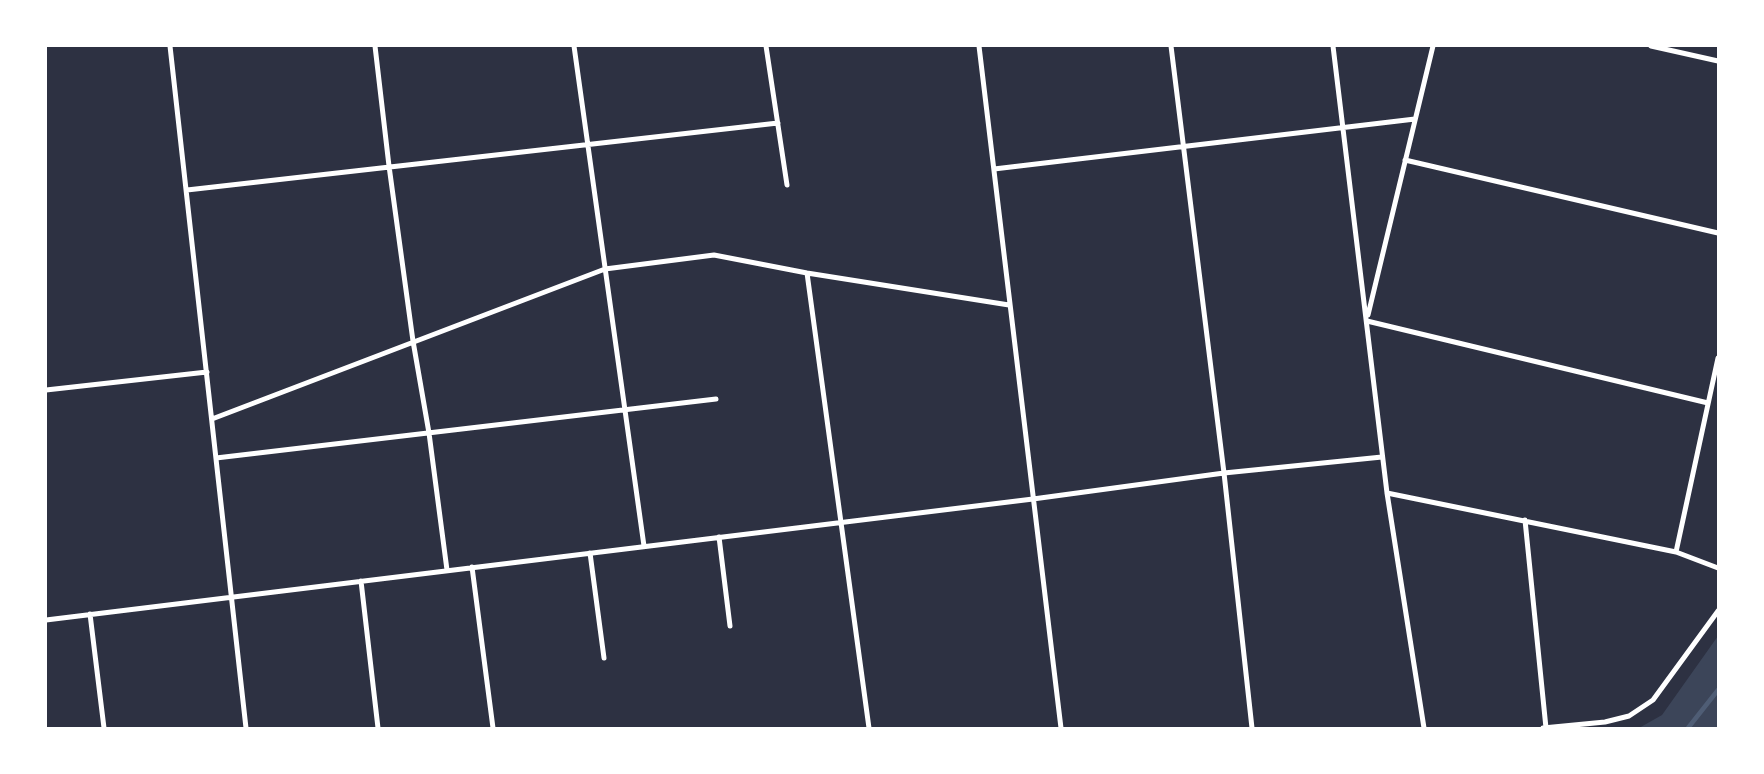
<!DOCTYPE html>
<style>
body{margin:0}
#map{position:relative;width:1764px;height:774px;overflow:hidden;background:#2d3142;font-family:Manrope,sans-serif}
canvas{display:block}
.frame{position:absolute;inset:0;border:47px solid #fff;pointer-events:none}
</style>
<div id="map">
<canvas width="1764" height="774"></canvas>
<div class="frame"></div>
</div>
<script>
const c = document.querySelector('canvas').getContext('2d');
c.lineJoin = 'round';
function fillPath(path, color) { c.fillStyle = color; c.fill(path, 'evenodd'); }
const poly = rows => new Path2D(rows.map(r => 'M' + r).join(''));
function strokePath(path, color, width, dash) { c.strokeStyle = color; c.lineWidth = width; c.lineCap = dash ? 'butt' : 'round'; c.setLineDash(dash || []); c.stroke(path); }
fillPath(poly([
 [1718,636,1718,728,1639,728,1662,715]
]), '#3c4559');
strokePath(poly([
 [1688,728,1718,690]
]), '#4f5d75', 4.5);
strokePath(poly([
 [170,46,246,728],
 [375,46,389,166,413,341,429,433,447,570],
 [574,46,644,546],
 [766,46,787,185],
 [979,46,1061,728],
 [1171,46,1224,473,1252,728],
 [1333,46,1387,493,1424,728],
 [1651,46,1718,61],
 [1405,160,1718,233],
 [994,169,1415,119],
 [187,190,778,123],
 [807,273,869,728],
 [1368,315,1433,46],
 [1367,321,1708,403],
 [46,390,207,372],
 [212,419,605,269,714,255,807,273,1009,305],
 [216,458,716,399],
 [1387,493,1676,552,1718,568],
 [1525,520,1546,728],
 [719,537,730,626],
 [1676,552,1718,358],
 [590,553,604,658],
 [472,567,493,728],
 [361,581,378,728],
 [90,614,104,728],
 [46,620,1033,499,1224,473,1382,457],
 [1543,728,1605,722,1629,716,1653,700,1718,611]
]), '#fff', 5);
</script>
